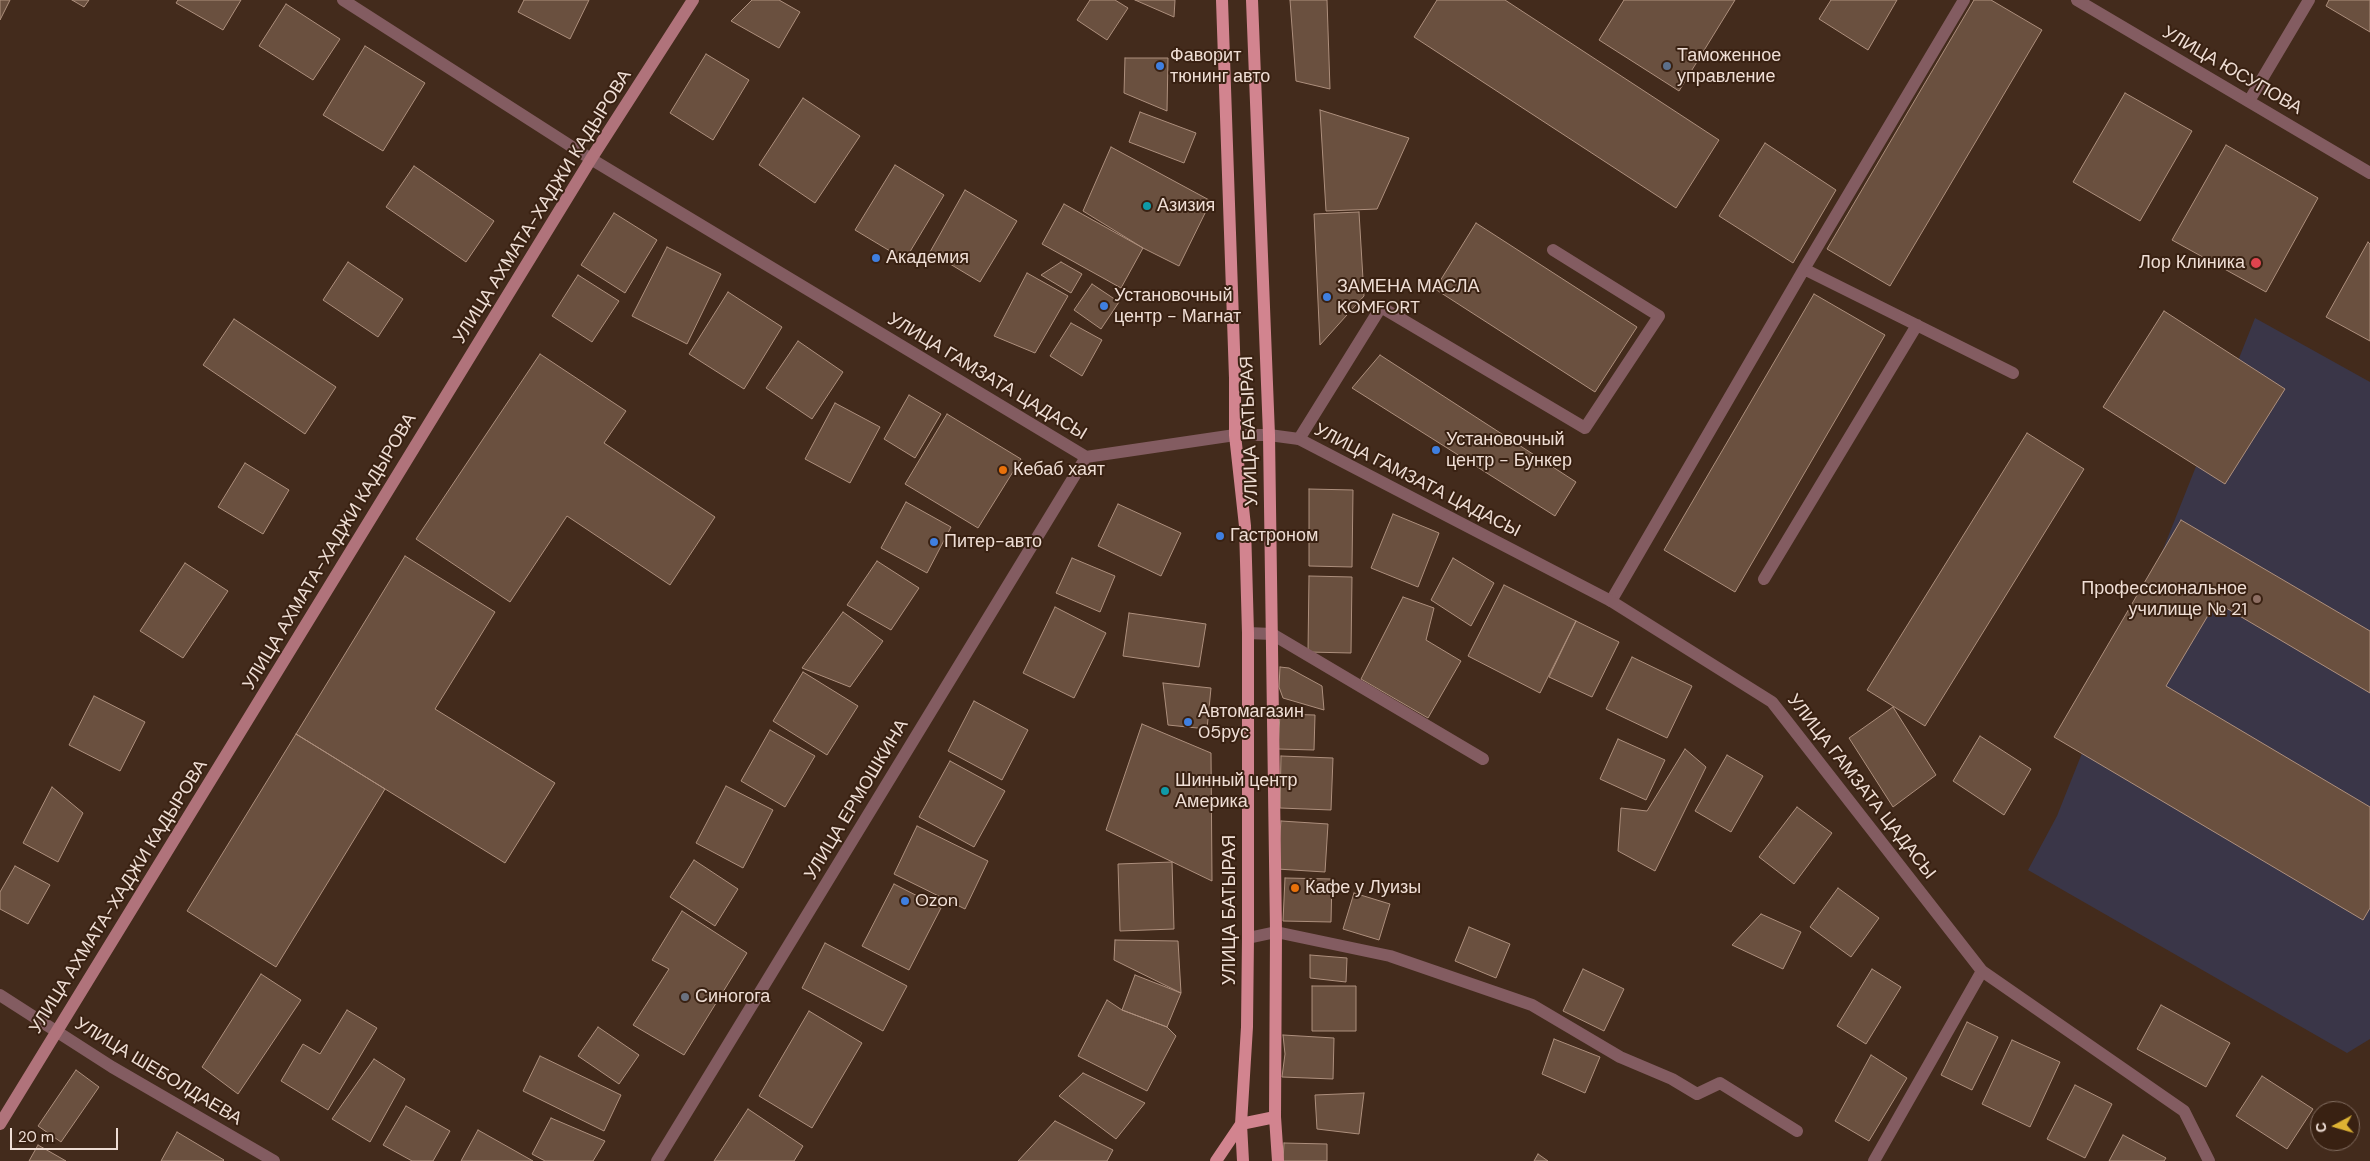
<!DOCTYPE html>
<meta charset="utf-8">
<style>
body{margin:0}
#map{position:relative;width:2370px;height:1161px;overflow:hidden;background:#432b1c;font-family:"DM Sans",sans-serif}
canvas{display:block}
.north{position:absolute;left:2310px;top:1101px;width:50px;height:50px;box-sizing:border-box;background:#392112;border:1px solid #826d60;border-radius:50%;rotate:264deg;font-size:14px;font-weight:700;line-height:20px;text-align:center;color:#efded5}
.north::after{content:'';display:block;margin:auto;width:18px;height:22px;background:#ddb233;clip-path:polygon(50% 0,100% 100%,50% 72%,0 100%)}
.scale{position:absolute;left:10px;top:1128px;width:108px;height:22px;box-sizing:border-box;border:2px solid #efded5;border-top:0;padding-left:6px;font-size:15px;line-height:18px;white-space:nowrap;color:#efded5;-webkit-text-stroke:4px #392112;paint-order:stroke}
</style>
<div id="map">
<canvas width="2370" height="1161"></canvas>
<div class="north">С</div>
<div class="scale">20 m</div>
</div>
<script>
const c = document.querySelector('canvas').getContext('2d');
c.lineJoin = 'round';
function fillPath(path, color) { c.fillStyle = color; c.fill(path, 'evenodd'); }
const poly = rows => new Path2D(rows.map(r => 'M' + r).join(''));
function strokePath(path, color, width, dash) { c.strokeStyle = color; c.lineWidth = width; c.lineCap = dash ? 'butt' : 'round'; c.setLineDash(dash || []); c.stroke(path); }
function write(font, color, halo, rows, align = 'center') {
  c.font = font + ' "DM Sans",sans-serif'; c.lineWidth = 4; c.setLineDash([]); c.textBaseline = 'middle'; c.strokeStyle = halo; c.fillStyle = color; for (const [text, x, y, turn = 0] of rows) {
    c.save(); c.translate(x, y); c.rotate((+turn || 0) * Math.PI / 180); c.textAlign = isNaN(turn) ? turn : align; if (halo) c.strokeText(text, 0, 0); c.fillText(text, 0, 0); c.restore();
  }
}
fillPath(poly([
 [2255,318,2370,382,2370,1039,2347,1053,2028,870,2057,816]
]), '#3a3648');
const building = poly([
 [0,0,10,0,0,20,0,0],
 [72,0,89,0,84,7,72,0],
 [178,0,241,0,223,30,176,3,178,0],
 [524,0,589,0,570,39,518,12,524,0],
 [752,0,779,0,800,12,779,48,731,21,752,0],
 [1090,0,1115,0,1128,8,1107,40,1077,20,1090,0],
 [1135,0,1175,0,1174,17,1135,0],
 [1290,0,1327,0,1330,89,1296,81,1290,0],
 [1437,0,1505,0,1719,140,1676,208,1414,37,1437,0],
 [1624,0,1735,0,1679,91,1599,40,1624,0],
 [1831,0,1897,0,1868,50,1819,19,1831,0],
 [1974,0,1991,0,2042,30,1890,286,1827,249,1974,0],
 [2329,0,2370,0,2370,32,2326,6,2329,0],
 [286,4,340,39,313,80,259,46,286,4],
 [365,46,425,83,383,151,323,115,365,46],
 [706,54,749,80,713,140,670,113,706,54],
 [1125,58,1168,58,1167,111,1124,93,1125,58],
 [2125,93,2192,131,2140,221,2073,182,2125,93],
 [803,98,860,136,815,203,759,165,803,98],
 [1320,110,1409,138,1377,209,1326,211,1320,110],
 [1140,112,1196,133,1184,163,1129,142,1140,112],
 [1765,143,1836,190,1793,263,1719,216,1765,143],
 [2226,145,2318,198,2266,292,2172,240,2226,145],
 [1111,147,1211,201,1179,266,1143,248,1083,211,1111,147],
 [895,165,944,195,905,260,855,230,895,165],
 [414,166,494,221,466,262,386,207,414,166],
 [965,190,1017,221,980,282,930,252,965,190],
 [1064,204,1143,248,1121,288,1042,244,1064,204],
 [1359,212,1364,296,1320,345,1314,214,1359,212],
 [614,213,657,240,625,293,581,265,614,213],
 [1476,223,1637,327,1595,392,1435,289,1476,223],
 [2368,242,2370,244,2370,341,2326,317,2368,242],
 [667,247,721,274,687,344,632,316,667,247],
 [348,262,403,299,378,337,323,300,348,262],
 [1061,262,1082,274,1071,293,1041,275,1061,262],
 [1027,273,1068,296,1035,353,994,336,1027,273],
 [578,275,619,301,592,342,552,316,578,275],
 [1092,284,1119,302,1101,329,1074,310,1092,284],
 [728,292,782,327,744,389,689,354,728,292],
 [1814,294,1885,335,1735,592,1664,550,1814,294],
 [2164,311,2285,389,2225,484,2103,407,2164,311],
 [234,319,336,387,305,434,203,365,234,319],
 [1071,323,1102,340,1082,376,1050,356,1071,323],
 [798,341,843,372,812,419,766,388,798,341],
 [540,354,626,411,604,443,715,517,670,585,567,516,510,602,416,539,540,354],
 [1380,355,1576,482,1555,516,1352,388,1380,355],
 [909,395,941,414,915,458,884,439,909,395],
 [835,403,880,427,850,483,805,459,835,403],
 [947,414,1021,459,978,528,905,484,947,414],
 [2027,433,2084,469,1925,726,1867,690,2027,433],
 [245,463,289,490,263,534,218,507,245,463],
 [1309,489,1353,490,1352,567,1309,566,1309,489],
 [906,502,951,527,927,573,881,548,906,502],
 [1118,504,1181,533,1161,576,1098,546,1118,504],
 [1393,514,1439,533,1418,587,1371,568,1393,514],
 [2181,520,2370,631,2370,693,2216,602,2166,686,2370,807,2370,908,2363,920,2054,737,2181,520],
 [405,556,495,612,435,709,555,783,505,863,296,734,405,556],
 [1072,558,1115,576,1100,612,1056,593,1072,558],
 [1453,558,1494,583,1471,626,1431,600,1453,558],
 [877,561,919,588,891,630,847,605,877,561],
 [185,563,228,591,183,658,140,631,185,563],
 [1309,576,1352,577,1351,653,1308,652,1309,576],
 [1504,585,1576,621,1540,693,1468,656,1504,585],
 [1403,597,1434,608,1426,640,1461,661,1428,718,1361,679,1403,597],
 [1055,607,1106,633,1074,698,1023,673,1055,607],
 [843,612,883,641,850,687,802,668,843,612],
 [1129,613,1206,624,1199,667,1123,656,1129,613],
 [1576,621,1619,642,1592,697,1549,677,1576,621],
 [1632,657,1692,686,1667,738,1606,709,1632,657],
 [1280,667,1289,668,1322,686,1324,710,1283,698,1279,687,1280,667],
 [803,672,858,706,827,755,773,721,803,672],
 [1163,683,1211,688,1207,729,1168,725,1163,683],
 [94,696,145,722,120,771,69,745,94,696],
 [974,701,1028,730,1002,780,948,751,974,701],
 [1893,707,1936,775,1893,807,1849,738,1893,707],
 [1280,714,1315,715,1314,750,1278,749,1280,714],
 [1142,724,1211,753,1212,881,1106,830,1142,724],
 [770,730,815,756,785,807,741,781,770,730],
 [296,734,385,789,276,967,187,911,296,734],
 [1980,736,2031,769,2004,815,1953,781,1980,736],
 [1618,739,1665,760,1646,800,1600,779,1618,739],
 [1685,749,1706,767,1655,871,1618,851,1621,808,1647,811,1685,749],
 [1727,755,1763,776,1731,832,1695,811,1727,755],
 [1281,756,1333,758,1331,810,1280,808,1281,756],
 [950,761,1005,791,974,847,919,817,950,761],
 [726,786,773,810,743,868,696,843,726,786],
 [52,787,83,813,58,862,23,843,52,787],
 [1797,807,1832,833,1794,884,1759,857,1797,807],
 [1281,821,1328,824,1325,872,1277,869,1281,821],
 [917,826,988,861,965,909,894,874,917,826],
 [694,860,738,889,715,926,670,897,694,860],
 [1172,862,1174,929,1120,931,1118,864,1172,862],
 [15,866,50,885,28,924,0,909,0,892,15,866],
 [1285,878,1332,879,1331,922,1283,921,1285,878],
 [894,884,941,908,909,970,862,946,894,884],
 [1838,888,1879,918,1851,957,1810,927,1838,888],
 [1354,893,1390,904,1379,940,1343,929,1354,893],
 [682,911,747,953,684,1055,633,1025,669,969,652,960,682,911],
 [1761,914,1801,932,1783,969,1732,945,1761,914],
 [1469,927,1510,944,1496,978,1455,961,1469,927],
 [1115,940,1178,941,1181,993,1114,960,1115,940],
 [825,943,907,986,883,1031,802,988,825,943],
 [1310,955,1347,958,1346,982,1310,978,1310,955],
 [1583,969,1624,989,1604,1031,1563,1011,1583,969],
 [1872,969,1901,987,1866,1044,1837,1026,1872,969],
 [261,974,301,1000,238,1094,202,1067,261,974],
 [1135,975,1181,993,1167,1027,1122,1010,1135,975],
 [1312,986,1356,986,1356,1031,1312,1031,1312,986],
 [1107,1000,1122,1010,1167,1027,1176,1036,1147,1091,1078,1056,1107,1000],
 [2161,1005,2230,1043,2206,1087,2137,1049,2161,1005],
 [347,1010,377,1028,328,1110,281,1081,303,1044,320,1054,347,1010],
 [809,1011,862,1043,812,1128,759,1096,809,1011],
 [1967,1022,1998,1037,1972,1090,1941,1075,1967,1022],
 [598,1027,639,1055,619,1084,578,1056,598,1027],
 [1283,1035,1334,1038,1333,1079,1282,1077,1285,1054,1283,1035],
 [1554,1039,1600,1057,1585,1093,1542,1074,1554,1039],
 [2012,1040,2060,1062,2030,1127,1982,1104,2012,1040],
 [1871,1055,1907,1078,1869,1141,1835,1121,1871,1055],
 [540,1056,621,1095,604,1131,523,1091,540,1056],
 [374,1059,405,1079,370,1142,332,1119,374,1059],
 [76,1070,99,1087,61,1142,38,1126,76,1070],
 [1083,1073,1145,1103,1116,1139,1059,1096,1083,1073],
 [2262,1076,2313,1109,2287,1149,2236,1116,2262,1076],
 [2075,1085,2112,1104,2085,1158,2047,1139,2075,1085],
 [1364,1093,1359,1134,1317,1129,1315,1095,1364,1093],
 [406,1106,450,1131,433,1161,412,1161,383,1145,406,1106],
 [748,1109,803,1146,794,1161,714,1161,748,1109],
 [551,1118,605,1141,593,1161,545,1161,532,1154,551,1118],
 [1055,1121,1113,1150,1107,1161,1018,1161,1055,1121],
 [478,1130,533,1161,461,1161,478,1130],
 [177,1132,224,1160,223,1161,161,1161,177,1132],
 [2123,1135,2166,1158,2164,1161,2109,1161,2123,1135],
 [1284,1143,1327,1144,1327,1161,1283,1161,1284,1143],
 [38,1145,66,1161,29,1161,38,1145],
 [1538,1154,1548,1161,1534,1161,1538,1154]
]);
fillPath(building, '#6a503f');
strokePath(building, '#ad8f7d', 1);
strokePath(poly([
 [2249,101,2309,0],
 [1804,269,2013,373],
 [1299,439,1381,307,1585,428,1659,316,1553,250],
 [1764,579,1917,325],
 [1611,601,1804,269,1964,0],
 [1248,633,1272,634,1483,759],
 [1248,938,1276,932,1390,956,1532,1005,1620,1057,1672,1079,1697,1094,1720,1083,1797,1131],
 [1874,1161,1982,971]
]), '#835c61', 12);
strokePath(poly([
 [343,0,591,159,1086,457,1235,435,1269,435,1299,439,1611,601,1772,702,1982,971,2184,1111,2209,1161],
 [2077,0,2370,173],
 [0,995,112,1067,274,1161],
 [657,1161,1086,457]
]), '#835c61', 12);
strokePath(poly([
 [0,1124,591,159,693,0]
]), '#b0737b', 12);
strokePath(poly([
 [1222,0,1235,378,1235,435,1245,526,1248,633,1248,938,1247,1027,1241,1124,1243,1161],
 [1252,0,1269,435,1276,932,1275,1117,1278,1161],
 [1216,1161,1241,1124,1275,1117]
]), '#d2848f', 12);
for (const [x, y, r, color] of [
 [1160,66,5,"#3f7fe0"],
 [1667,66,5,"#5c6f8a"],
 [1147,206,5,"#0f9aa8"],
 [876,258,5,"#3f7fe0"],
 [2256,263,6,"#e0444e"],
 [1327,297,5,"#3f7fe0"],
 [1104,306,5,"#3f7fe0"],
 [1436,450,5,"#3f7fe0"],
 [1003,470,5,"#e8710a"],
 [1220,536,5,"#3f7fe0"],
 [934,542,5,"#3f7fe0"],
 [2257,599,5,"#8d6e63"],
 [1188,722,5,"#3f7fe0"],
 [1165,791,5,"#0f9aa8"],
 [1295,888,5,"#e8710a"],
 [905,901,5,"#3f7fe0"],
 [685,997,5,"#6b7280"]
]) { const dot = new Path2D(); dot.arc(x, y, r, 0, 2 * Math.PI); c.fillStyle = color; c.fill(dot); strokePath(dot, '#392112', 2); }
write('18px', '#efded5', '#392112', [
 ["Фаворит",1170,56],
 ["тюнинг авто",1170,77],
 ["Таможенное",1677,56],
 ["управление",1677,77],
 ["Азизия",1157,206],
 ["Академия",886,258],
 ["Лор Клиника",2245,263,"right"],
 ["ЗАМЕНА МАСЛА",1337,287],
 ["KOMFORT",1337,308],
 ["Установочный",1114,296],
 ["центр - Магнат",1114,317],
 ["Установочный",1446,440],
 ["центр - Бункер",1446,461],
 ["Кебаб хаят",1013,470],
 ["Гастроном",1230,536],
 ["Питер-авто",944,542],
 ["Профессиональное",2247,589,"right"],
 ["училище № 21",2247,610,"right"],
 ["Автомагазин",1198,712],
 ["05рус",1198,733],
 ["Шинный центр",1175,781],
 ["Америка",1175,802],
 ["Кафе у Луизы",1305,888],
 ["Ozon",915,901],
 ["Синогога",695,997]
], 'left');
write('18px', '#efded5', '#392112', [
 ["УЛИЦА ЮСУПОВА",2232,71,30],
 ["УЛИЦА АХМАТА-ХАДЖИ КАДЫРОВА",543,207,-58],
 ["УЛИЦА ГАМЗАТА ЦАДАСЫ",987,377,31],
 ["УЛИЦА БАТЫРАЯ",1250,431,-92],
 ["УЛИЦА ГАМЗАТА ЦАДАСЫ",1417,481,27],
 ["УЛИЦА АХМАТА-ХАДЖИ КАДЫРОВА",330,552,-59],
 ["УЛИЦА ГАМЗАТА ЦАДАСЫ",1861,787,52],
 ["УЛИЦА ЕРМОШКИНА",857,800,-59],
 ["УЛИЦА АХМАТА-ХАДЖИ КАДЫРОВА",119,897,-58],
 ["УЛИЦА БАТЫРАЯ",1230,910,-90],
 ["УЛИЦА ШЕБОЛДАЕВА",158,1072,31]
]);
</script>
